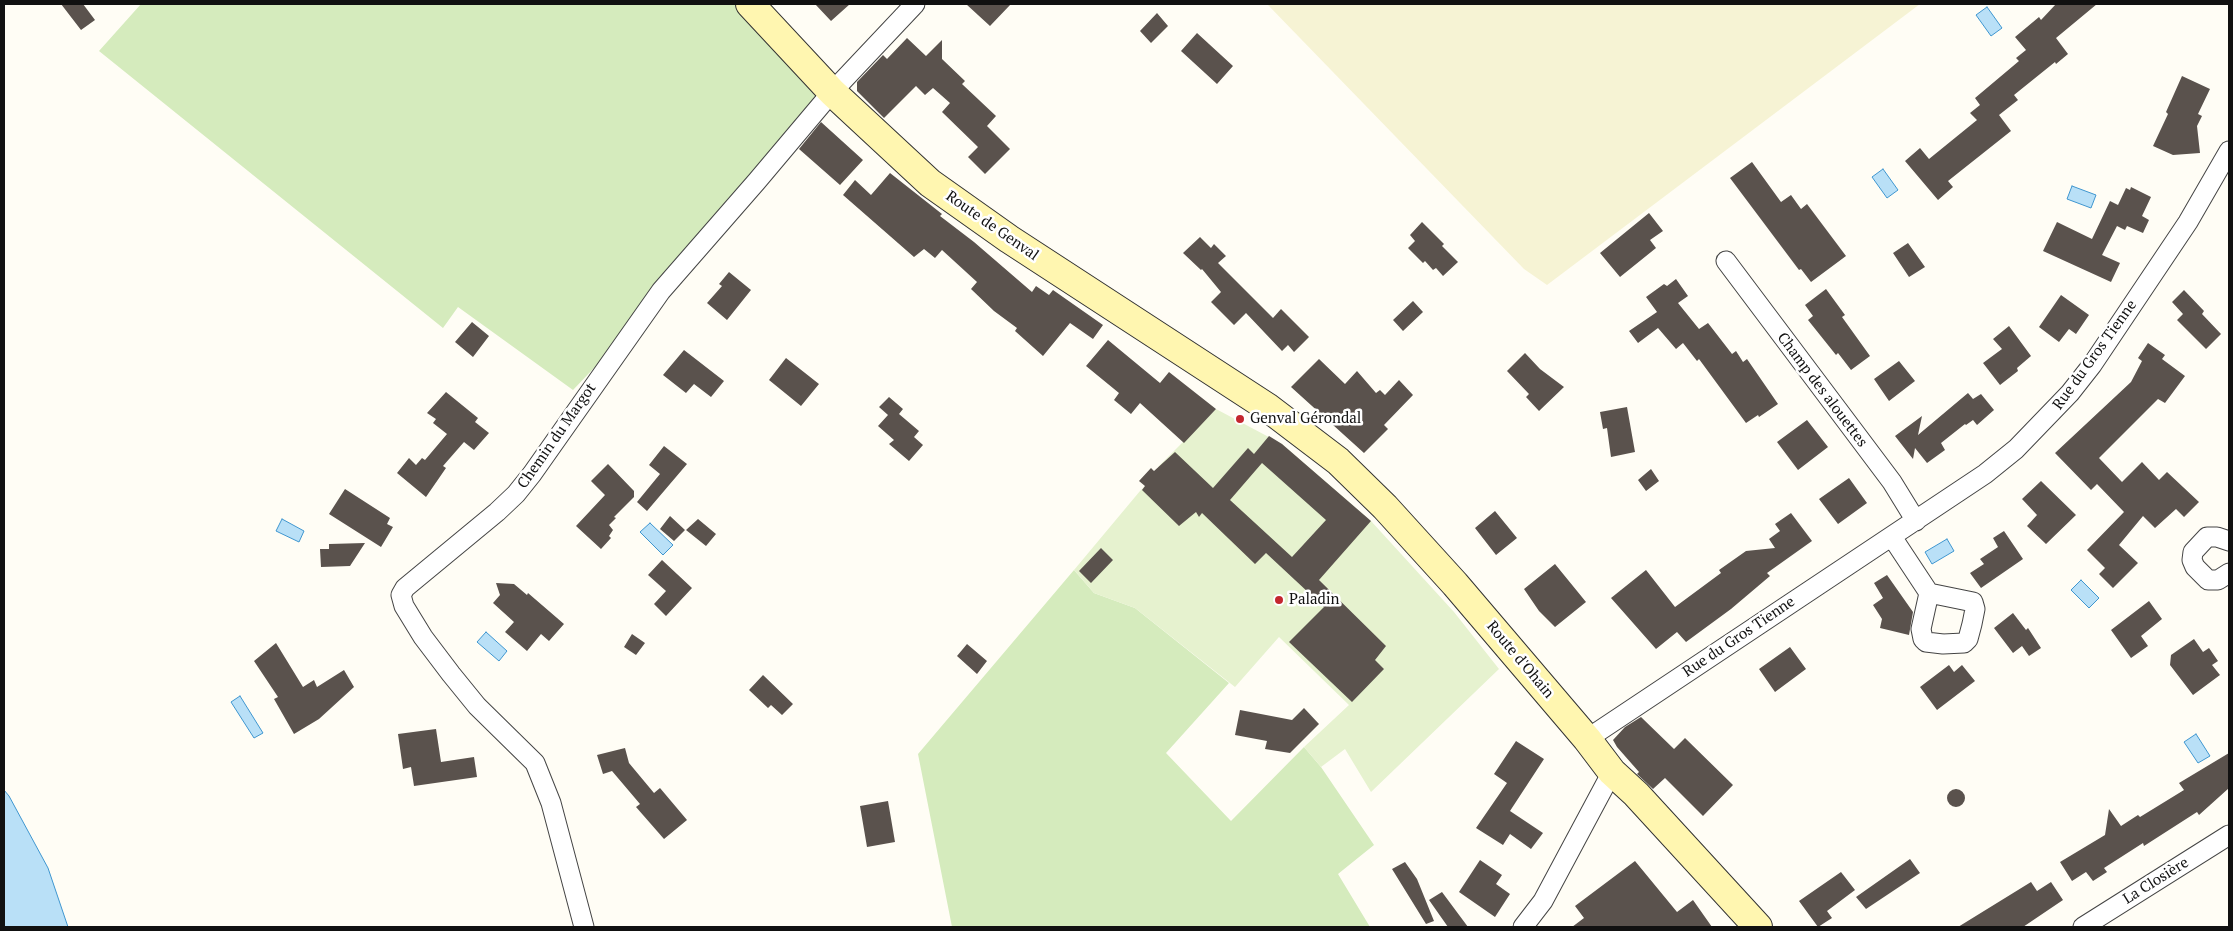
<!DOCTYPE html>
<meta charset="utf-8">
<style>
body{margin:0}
#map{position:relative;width:2233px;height:931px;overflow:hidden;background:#fffdf5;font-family:"PT Serif",serif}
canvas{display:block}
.frame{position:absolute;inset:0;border:5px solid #111;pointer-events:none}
</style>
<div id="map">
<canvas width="2233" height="931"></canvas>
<div class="frame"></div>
</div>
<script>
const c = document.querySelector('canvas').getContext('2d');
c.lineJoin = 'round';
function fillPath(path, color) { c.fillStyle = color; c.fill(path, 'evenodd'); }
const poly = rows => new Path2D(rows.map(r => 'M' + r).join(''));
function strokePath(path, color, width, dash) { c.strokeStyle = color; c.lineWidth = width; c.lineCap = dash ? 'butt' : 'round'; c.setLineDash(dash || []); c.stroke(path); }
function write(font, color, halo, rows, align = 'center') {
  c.font = font + ' "PT Serif",serif'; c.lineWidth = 5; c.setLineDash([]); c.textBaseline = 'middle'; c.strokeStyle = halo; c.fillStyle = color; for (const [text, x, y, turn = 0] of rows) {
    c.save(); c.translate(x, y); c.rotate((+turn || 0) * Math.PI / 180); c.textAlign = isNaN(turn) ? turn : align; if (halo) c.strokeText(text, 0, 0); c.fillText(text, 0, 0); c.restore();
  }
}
fillPath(poly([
 [1267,4,1920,4,1547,285,1524,269]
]), '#f6f3d4');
fillPath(poly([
 [141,4,738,4,829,98,654,305,573,390,458,307,443,328,99,51],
 [1074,570,1094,593,1135,608,1229,683,1166,753,1231,821,1304,747,1321,767,1374,845,1338,874,1370,927,952,927,918,754]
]), '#d5ebbd');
fillPath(poly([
 [1216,409,1282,444,1371,521,1454,612,1499,669,1371,792,1345,749,1321,767,1304,747,1349,705,1279,637,1235,687,1135,608,1094,593,1074,570,1140,491,1161,471,1158,467]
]), '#e6f2cf');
const water = poly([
 [1987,7,2002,28,1991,36,1976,15,1987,7],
 [1883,169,1898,190,1887,198,1872,177,1883,169],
 [2072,186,2096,195,2091,208,2067,199,2072,186],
 [282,519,304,531,299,542,276,531,282,519],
 [650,523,673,545,663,555,640,532,650,523],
 [1947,539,1954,551,1932,564,1925,552,1947,539],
 [2081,580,2099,598,2089,608,2071,590,2081,580],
 [486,632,507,651,499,661,477,642,486,632],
 [240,696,263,733,254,738,231,702,240,696],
 [2196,734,2210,756,2198,763,2184,742,2196,734],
 [4,790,9,796,48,868,68,927,4,927,4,790]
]);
fillPath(water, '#b9e0f7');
strokePath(water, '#3f96cf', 1);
fillPath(poly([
 [61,4,83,4,95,20,81,30],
 [815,4,850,4,831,21],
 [966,4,1011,4,990,26],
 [2056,4,2097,4,2056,38,2068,54,2056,64,2055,62,2014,95,2018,100,1999,115,2011,131,1948,181,1953,187,1938,200,1905,161,1920,148,1929,159,1977,120,1970,113,1980,105,1975,98,2019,61,2016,58,2026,50,2015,37,2039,17,2041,20],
 [1157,13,1168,26,1151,43,1140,31],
 [1197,33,1233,66,1217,84,1181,51],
 [907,38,926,56,942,40,942,59,965,81,962,84,996,116,987,126,1010,149,985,174,968,157,978,147,942,112,950,103,933,88,925,95,916,86,884,118,857,91,857,82,883,55,887,59],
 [2182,76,2210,89,2198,114,2202,116,2197,126,2200,153,2173,155,2153,146,2168,114,2166,112],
 [821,122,863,160,840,185,799,149],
 [1752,162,1781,202,1791,195,1801,209,1807,204,1846,256,1811,282,1801,269,1799,270,1730,178],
 [890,173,942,214,940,216,974,242,1032,292,1036,286,1049,295,1053,290,1103,325,1093,339,1070,323,1043,356,1015,331,1017,328,994,311,971,289,977,282,942,250,935,258,924,249,914,257,843,195,855,180,871,195],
 [2131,187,2151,197,2142,216,2149,220,2143,233,2127,226,2125,230,2117,226,2102,255,2120,263,2111,282,2043,251,2057,222,2092,239,2110,201,2118,205,2126,188,2130,190],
 [1649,213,1663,231,1650,240,1656,248,1620,277,1600,253],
 [1422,222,1444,244,1442,246,1458,262,1443,276,1436,268,1433,270,1425,261,1423,263,1408,248,1415,241,1410,235],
 [1200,237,1211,248,1214,244,1226,256,1218,263,1273,318,1281,309,1309,337,1294,352,1288,345,1282,351,1246,313,1234,325,1211,302,1221,292,1202,269,1201,270,1183,253],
 [1908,243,1925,267,1909,277,1893,253],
 [729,272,751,290,727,320,707,303,722,286,719,284],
 [1676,279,1688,296,1678,303,1699,329,1708,323,1732,354,1736,351,1743,362,1747,359,1778,404,1759,417,1758,415,1746,423,1699,359,1697,361,1683,343,1676,349,1658,328,1638,343,1629,331,1657,312,1646,297,1664,284,1667,286],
 [1826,289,1845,315,1842,317,1870,356,1851,370,1838,353,1836,355,1808,320,1813,316,1805,305],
 [2184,290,2204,311,2202,314,2221,334,2206,349,2177,320,2183,314,2172,302],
 [2061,295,2089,315,2076,334,2069,329,2059,342,2039,327],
 [1413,301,1423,312,1403,331,1393,320],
 [472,322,489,336,473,357,455,342],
 [2009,326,2031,356,2017,368,2018,371,2000,385,1983,363,2002,349,1993,339],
 [1108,340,1160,383,1169,372,1216,409,1184,443,1140,403,1131,414,1114,400,1119,393,1086,366],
 [2148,343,2165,355,2162,359,2185,376,2165,403,2158,399,2099,458,2122,482,2142,462,2159,480,2167,472,2199,502,2184,517,2176,509,2155,528,2143,516,2119,545,2138,563,2113,588,2099,574,2105,568,2087,550,2124,512,2097,484,2091,490,2055,453,2131,382,2142,361,2138,358],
 [684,350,724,381,711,397,694,384,686,393,663,375],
 [1525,353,1540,369,1564,387,1539,411,1526,397,1529,394,1507,371],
 [786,358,819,384,801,406,769,380],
 [1319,359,1345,384,1357,371,1376,393,1380,390,1385,395,1399,380,1413,395,1384,425,1388,429,1364,453,1291,387],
 [1899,361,1915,381,1889,401,1874,379],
 [446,392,478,418,475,422,489,433,474,450,464,442,443,466,446,468,426,497,397,473,409,458,416,465,422,458,425,460,447,434,433,423,436,419,427,413],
 [1968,393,1973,399,1981,394,1994,410,1977,425,1973,420,1966,425,1965,424,1941,443,1945,450,1927,463,1915,448,1913,459,1895,436,1922,416,1918,435],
 [889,397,903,409,899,414,919,431,914,437,923,445,909,461,889,444,894,440,878,426,888,415,879,407],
 [1627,407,1635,452,1611,457,1607,428,1603,429,1600,412],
 [1807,420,1828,447,1798,470,1777,442],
 [1269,436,1282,444,1371,521,1319,580,1386,646,1375,660,1384,669,1352,702,1289,642,1324,607,1266,553,1255,564,1202,513,1199,517,1196,512,1179,526,1142,490,1145,486,1139,481,1151,468,1154,471,1175,452,1213,488,1248,448,1254,454],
 [1262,463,1326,520,1292,557,1230,500],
 [664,446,687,464,647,511,637,502,660,474,649,465],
 [608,464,634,491,634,497,614,517,616,518,609,525,613,530,609,536,611,538,601,549,576,526,605,495,591,481],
 [1651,469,1659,481,1646,491,1638,480],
 [1849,478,1867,503,1838,524,1819,499],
 [2041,481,2076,515,2046,544,2027,526,2037,515,2022,499],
 [345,489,390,518,387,524,393,527,381,547,329,514],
 [1495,511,1517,538,1496,555,1475,528],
 [1791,513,1812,541,1767,573,1770,576,1731,609,1686,642,1677,632,1656,649,1611,598,1646,570,1675,607,1721,573,1719,570,1746,551,1775,548,1769,539,1780,531,1775,524],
 [670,516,685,530,674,541,660,529],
 [698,519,716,534,706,546,686,530],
 [2004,531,2023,559,1981,588,1970,573,1984,564,1980,559,1998,547,1993,538],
 [365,543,350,566,321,567,320,549,329,549,329,544],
 [1101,548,1113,560,1091,583,1079,571],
 [662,560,692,588,666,616,654,604,666,591,648,575],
 [1555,564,1586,602,1555,627,1539,611,1524,589],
 [1887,575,1913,612,1909,635,1880,628,1882,619,1873,605,1883,598,1874,583],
 [496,583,514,584,527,595,528,593,564,624,549,641,541,634,527,651,505,632,514,622,493,603,500,595],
 [2149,601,2162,619,2141,636,2148,646,2131,658,2111,630],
 [2013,613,2026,630,2028,628,2041,648,2029,656,2022,646,2013,653,1994,628],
 [632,634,645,643,636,655,624,647],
 [2194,639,2203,652,2209,648,2218,661,2212,665,2220,675,2193,695,2170,665,2171,655],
 [276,643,303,687,314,680,317,687,344,670,354,687,319,719,294,734,274,699,278,697,254,661],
 [967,644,987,661,977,674,957,656],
 [1790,647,1806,669,1775,692,1759,669],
 [1949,665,1954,672,1962,665,1975,681,1937,710,1920,687],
 [763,675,793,704,782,715,771,705,768,708,749,690],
 [1304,708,1319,724,1290,753,1265,749,1267,741,1235,735,1240,710,1292,720],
 [1641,717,1674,749,1685,738,1733,785,1703,816,1665,778,1653,789,1637,774,1639,772,1617,747,1613,740,1625,727],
 [436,729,441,762,474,757,477,777,414,786,411,767,403,769,398,734],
 [1516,741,1544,759,1510,811,1543,833,1531,849,1510,834,1503,845,1476,828,1507,783,1494,774],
 [625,748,629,763,654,793,660,788,687,820,664,839,636,807,640,804,612,771,603,774,597,755],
 [2229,753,2229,788,2199,815,2197,812,2144,846,2143,843,2104,868,2107,872,2093,881,2086,872,2072,881,2060,862,2105,835,2109,809,2121,826,2138,815,2140,817,2184,790,2179,783],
 '1947 798a9 9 0 1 1 18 0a9 9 0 1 1-18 0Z',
 [888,801,895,842,867,847,860,806],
 [1910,859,1920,873,1866,909,1856,897],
 [1480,860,1502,875,1496,884,1510,894,1495,917,1459,892],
 [1635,861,1677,912,1693,900,1712,927,1572,927,1584,918,1575,906],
 [1405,862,1417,879,1434,921,1426,924,1392,869],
 [1841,872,1855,890,1827,911,1832,918,1818,927,1799,901],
 [2031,882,2037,891,2051,882,2063,900,2023,927,1958,927],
 [1442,892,1468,927,1448,927,1429,900]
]), '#5a524d');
const minor = poly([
 [1726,261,1892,482,1916,521],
 [1892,537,1929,593,1921,629,1923,639,1926,642,1943,644,1964,643,1968,639,1972,624,1975,609,1973,602,1929,593],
 [2229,541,2217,537,2207,537,2193,552,2192,560,2195,567,2208,580,2218,580,2229,573],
 [1587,739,1985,474,2016,449,2070,393,2092,365,2188,222,2229,151],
 [584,927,551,803,535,763,477,706,451,674,423,637,404,606,401,595,405,588,497,512,516,494,532,474,661,291,757,181,832,92,915,4],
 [1523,927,1543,901,1612,772],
 [2083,927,2229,835]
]);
const secondary = poly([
 [750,4,832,92,930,183,1009,239,1267,407,1338,461,1385,507,1455,584,1587,739,1612,772,1636,794,1758,927]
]);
strokePath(minor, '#444', 21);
strokePath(secondary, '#333', 30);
strokePath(minor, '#fff', 19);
strokePath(secondary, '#fff6b0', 28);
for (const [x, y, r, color] of [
 [1240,419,5,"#c4262e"],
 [1279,600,5,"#c4262e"]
]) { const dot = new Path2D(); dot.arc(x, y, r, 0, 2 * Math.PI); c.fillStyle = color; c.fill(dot); strokePath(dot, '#fff', 2); }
write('15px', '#111', '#fff', [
 ["Route de Genval",992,226,35],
 ["Rue du Gros Tienne",2095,355,-54],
 ["Champ des alouettes",1822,390,53],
 ["Chemin du Margot",557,436,-55],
 ["Rue du Gros Tienne",1739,637,-34],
 ["Route d'Ohain",1520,660,50],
 ["La Closière",2156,881,-32]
]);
write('15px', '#111', '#fff', [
 ["Genval Gérondal",1250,419],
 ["Paladin",1289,600]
], 'left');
</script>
